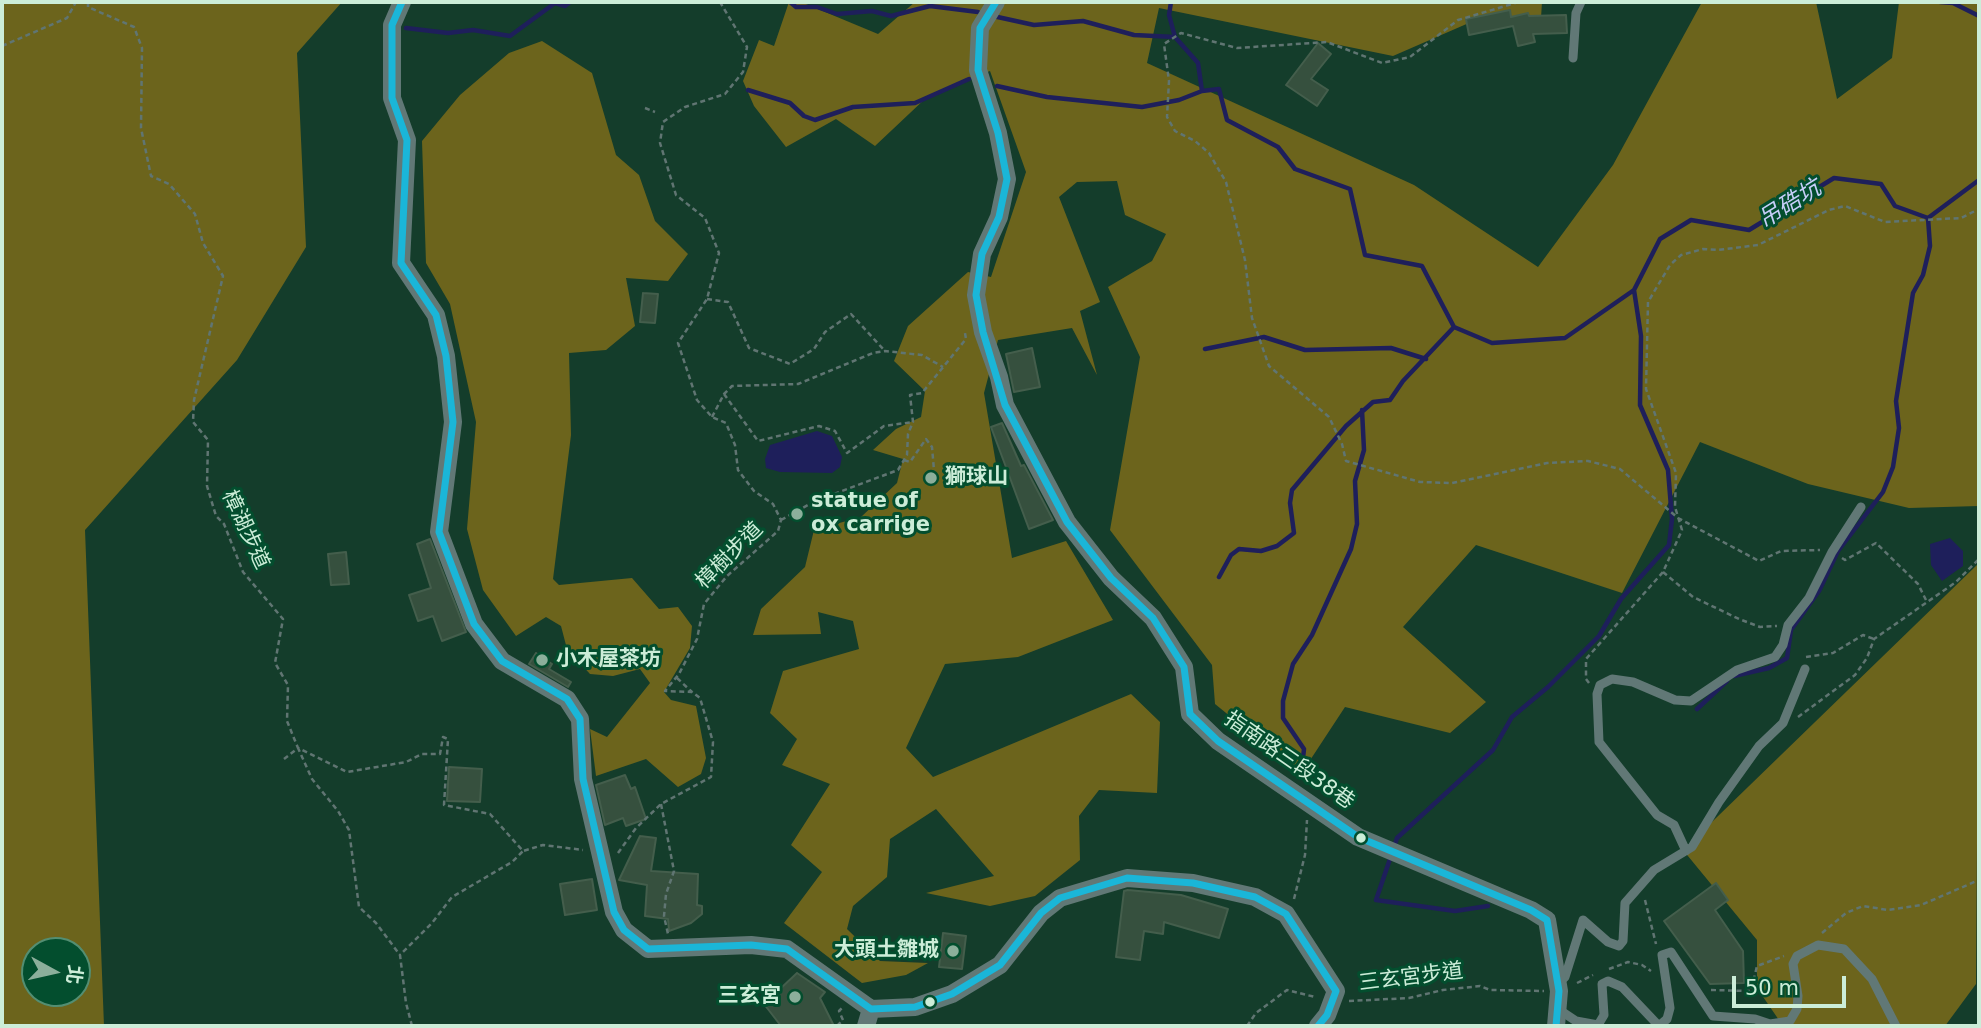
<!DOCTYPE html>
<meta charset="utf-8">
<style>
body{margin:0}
#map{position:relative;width:1981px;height:1028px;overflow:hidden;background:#143d2b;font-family:"DejaVu Sans","Noto Sans TC",sans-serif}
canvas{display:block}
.frame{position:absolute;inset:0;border:4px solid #ccedd8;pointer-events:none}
.north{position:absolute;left:21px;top:937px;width:70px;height:70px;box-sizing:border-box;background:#034e2e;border:2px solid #538e72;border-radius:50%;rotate:98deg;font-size:19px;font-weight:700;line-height:28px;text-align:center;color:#ccedd8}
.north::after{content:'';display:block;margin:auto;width:24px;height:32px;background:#8caf9b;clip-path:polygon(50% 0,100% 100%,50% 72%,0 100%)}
.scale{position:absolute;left:1732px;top:976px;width:114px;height:32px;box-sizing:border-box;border:4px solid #ccedd8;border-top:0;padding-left:9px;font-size:21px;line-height:24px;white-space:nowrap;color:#ccedd8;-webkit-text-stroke:5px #034e2e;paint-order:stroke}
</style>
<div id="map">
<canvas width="1981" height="1028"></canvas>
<div class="frame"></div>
<div class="north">北</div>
<div class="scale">50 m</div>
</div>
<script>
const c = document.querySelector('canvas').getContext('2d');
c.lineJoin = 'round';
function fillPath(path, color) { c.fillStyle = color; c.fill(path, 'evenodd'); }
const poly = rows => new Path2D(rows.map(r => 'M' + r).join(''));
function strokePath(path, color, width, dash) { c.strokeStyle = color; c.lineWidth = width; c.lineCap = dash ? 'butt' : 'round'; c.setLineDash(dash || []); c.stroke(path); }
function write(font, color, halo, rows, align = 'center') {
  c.font = font + ' "DejaVu Sans","Noto Sans TC",sans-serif'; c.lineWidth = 6; c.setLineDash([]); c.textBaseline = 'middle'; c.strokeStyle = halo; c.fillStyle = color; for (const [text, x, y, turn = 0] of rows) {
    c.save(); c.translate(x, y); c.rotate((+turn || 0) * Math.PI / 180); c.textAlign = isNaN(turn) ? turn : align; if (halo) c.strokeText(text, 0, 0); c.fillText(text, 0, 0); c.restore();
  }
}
fillPath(poly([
 [2,2,342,2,297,53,306,247,237,360,85,530,104,1026,2,1026],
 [77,951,77,993,35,993,35,951],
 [789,2,801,2,878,34,915,2,1542,2,1541,18,1478,19,1393,56,1159,8,1147,63,1414,185,1538,267,1613,165,1702,2,1816,2,1837,99,1892,58,1899,2,1979,2,1979,506,1909,508,1808,484,1700,442,1622,593,1476,545,1403,627,1486,702,1450,733,1345,707,1301,774,1215,704,1212,665,1110,530,1140,357,1108,287,1152,261,1166,234,1125,215,1117,181,1077,182,1059,197,1100,302,1080,311,1097,375,1072,328,998,340,984,393,1012,558,1066,541,1113,620,1018,657,945,664,906,748,933,777,1131,694,1160,722,1157,793,1099,790,1079,816,1080,860,1035,896,990,906,926,893,994,876,936,809,890,839,887,877,853,906,847,929,880,961,928,963,906,975,862,983,784,923,822,872,791,845,830,784,782,765,797,739,770,713,783,671,859,649,853,621,818,612,821,634,753,635,761,609,805,567,814,530,861,517,897,483,903,459,873,450,896,429,921,417,925,391,894,361,908,326,968,272,991,277,1026,172,990,71,927,97,875,146,836,119,786,147,754,106,743,81,759,40,774,46],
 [542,41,592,73,616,155,639,175,655,221,688,254,668,281,626,278,635,326,606,350,569,353,571,435,553,579,559,585,632,578,659,609,678,607,692,626,690,648,664,692,671,700,696,706,706,758,701,774,678,787,646,759,596,776,590,729,607,737,650,683,640,669,613,676,590,674,567,649,561,626,546,617,516,636,483,590,467,529,476,422,450,304,426,263,422,141,460,95,509,53],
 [1979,563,1976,984,1945,1026,1783,1026,1757,988,1757,940,1683,850]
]), '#6c641c');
fillPath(poly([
 [817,431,832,436,842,457,840,467,832,473,780,472,766,468,765,459,770,445],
 [1950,538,1963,551,1963,566,1942,581,1931,565,1930,544]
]), '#1e1f5b');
strokePath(poly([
 [790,2,796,7,817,7,837,14,872,11,891,16,930,6,978,12],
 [1171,2,1169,15,1175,37,1198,63,1202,91,1219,89,1227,120,1278,147,1295,169,1350,189,1365,255,1422,266,1454,327,1492,343,1565,338,1634,290,1660,239,1691,220,1749,230,1834,178,1881,184,1895,206,1928,218,1979,180],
 [1940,2,1953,3,1979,16],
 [993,16,1034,25,1083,21,1134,35,1175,37],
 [406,28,448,33,473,30,510,36,555,3,565,6,570,2],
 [997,86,1047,97,1142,107,1179,100,1202,91],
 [748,90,790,103,804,116,815,120,853,107,915,103,969,79],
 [1205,349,1264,337,1305,350,1391,348,1426,359],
 [1219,577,1231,555,1239,549,1261,551,1277,546,1294,533,1290,503,1292,490,1346,426,1373,402,1390,400,1403,381,1454,327],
 [1734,676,1769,668,1787,658,1791,630,1819,591,1838,551,1883,492,1893,467,1899,428,1896,401,1913,293,1923,275,1930,246,1928,218],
 [1697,709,1727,681],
 [1309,770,1303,758,1304,749,1283,718,1283,701,1293,664,1312,635,1351,549,1357,524,1355,481,1364,450,1362,410],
 [1394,847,1397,838,1493,750,1512,717,1548,687,1599,636,1621,599,1669,545,1672,519,1668,470,1640,405,1641,336,1634,290],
 [1391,856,1376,900,1455,911,1488,906]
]), '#1e1f5b', 4.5);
const building = poly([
 [1510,10,1511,17,1528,13,1529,16,1566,15,1567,33,1533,34,1535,42,1518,46,1513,26,1469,35,1466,19,1510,10],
 [1318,43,1331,54,1311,79,1328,90,1317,106,1286,85,1318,43],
 [643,293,658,294,655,323,640,322,643,293],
 [1032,348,1040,387,1014,392,1006,354,1032,348],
 [1002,423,1021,466,1024,465,1053,520,1029,529,991,427,1002,423],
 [430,539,466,632,442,641,433,616,418,621,409,595,431,588,417,544,430,539],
 [346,552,349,584,331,585,328,554,346,552],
 [536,653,552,664,549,669,571,682,568,687,529,664,536,653],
 [449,767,482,769,480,802,447,801,449,767],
 [625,775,631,789,635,787,646,819,626,826,623,818,605,825,596,785,625,775],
 [640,836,656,838,651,871,698,874,697,905,702,906,702,914,691,923,669,931,668,919,645,916,647,885,619,880,640,836],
 [592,879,597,910,565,915,560,884,592,879],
 [1716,883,1728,900,1715,910,1743,951,1744,983,1710,984,1664,921,1716,883],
 [1128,890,1181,895,1228,909,1219,938,1164,922,1163,934,1144,931,1140,960,1116,957,1124,891,1128,890],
 [943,933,966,936,962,969,939,967,943,933],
 [797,973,825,992,820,998,834,1026,781,1026,764,1004,797,973]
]);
fillPath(building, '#36503e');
strokePath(building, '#445e4c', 2);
strokePath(poly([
 [88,2,88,7,134,27,142,48,141,128,151,176,169,184,195,214,203,243,223,276,194,400,193,422,208,440,207,486,216,516,224,524,243,572,283,619,275,663,288,685,287,721,298,748,347,772,406,762,422,754,440,754,443,737,448,739,444,805,490,814,523,851,543,845,583,850],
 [1519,2,1458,20,1410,57,1382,63,1327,42,1237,48,1181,33,1164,44,1169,81,1167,117,1175,131,1195,141,1209,153,1226,182,1245,260,1252,318,1269,366,1329,417,1342,444,1346,461,1420,482,1452,483,1547,463,1588,461,1620,469,1678,518,1759,561,1781,551,1820,550],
 [2,46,67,18,76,2],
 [645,108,655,112],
 [707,299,728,302,749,348,785,362,790,364,814,349,825,332,851,314,884,350],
 [724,394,758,441,819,426,835,431,847,453,884,426,913,422],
 [712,417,724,394,732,386,798,384,873,353,885,351,922,355,943,367],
 [904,460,910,462,926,439,932,447,935,482],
 [781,520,815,501,898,470,907,455,908,434,913,422,910,395,922,393,966,339,965,333],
 [1842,558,1845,560,1876,543,1918,584,1927,602],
 [1663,572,1693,597,1739,619,1760,627,1777,626],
 [1806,657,1833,653,1863,635,1874,639],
 [677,678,692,692],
 [1589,683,1586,679,1586,659,1663,572,1682,530,1675,507,1676,473,1646,389,1648,302,1670,265,1681,255,1703,249,1718,250,1758,245,1829,210,1845,206,1885,222,1961,218,1979,209],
 [1798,717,1855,675,1867,658,1874,639,1956,582,1979,559],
 [284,759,298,748,312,779,338,811,349,830,359,907,376,923,400,955],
 [661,804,674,871,666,894,664,916,668,934],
 [618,853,636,828,661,804,711,777,713,742,700,698,692,692,665,691,679,674,697,639,704,604,727,576,778,531,781,520,773,504,754,491,738,470,735,445,726,423,712,417,697,400,678,343,707,299,719,253,705,218,676,195,660,143,663,122,685,107,725,94,743,72,747,47,720,2],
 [1294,899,1305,855,1307,820],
 [1645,900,1656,944],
 [1822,933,1846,913,1863,906,1888,910,1921,905,1979,880],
 [1609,969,1628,962,1642,965,1651,971],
 [1577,983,1593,975],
 [1711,990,1751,991,1757,966,1784,956],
 [1349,1001,1409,998,1443,990,1480,986,1490,990,1544,991],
 [3,1026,54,1026],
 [412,1026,406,1003,400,955,432,923,452,897,512,862,523,851],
 [837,1026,843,1020,839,1011,843,1007],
 [1247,1026,1256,1013,1287,990,1315,997]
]), '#607572', 2.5, [5, 3.5]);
strokePath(poly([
 [1573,58,1576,13,1581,2],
 [1686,851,1674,825,1657,815,1599,742,1597,694,1600,685,1612,679,1633,682,1675,700,1691,701,1737,670,1775,657,1783,645,1788,625,1809,598,1832,552,1861,507],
 [1558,983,1565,977,1583,920,1608,942,1619,946,1623,941,1625,903,1654,870,1692,847,1719,802,1759,746,1783,723,1805,669],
 [1558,1009,1576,1021,1598,1025,1604,1015,1602,984,1608,981,1622,987,1659,1026,1667,1019,1670,1008,1662,955,1671,952,1713,1016,1755,1019,1770,1024,1790,1021,1797,1009,1798,996,1793,964,1797,956,1818,945,1844,949,1872,979,1896,1026]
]), '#617876', 9);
strokePath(poly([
 [402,2,392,25,392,98,407,140,401,263,436,315,446,356,453,422,439,532,474,624,502,661,567,699,580,719,583,779,614,912,624,930,648,949,751,945,787,949,871,1009,915,1007,952,994,1000,965,1041,913,1060,898,1127,878,1193,883,1255,897,1286,914,1336,991,1327,1015,1318,1026],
 [996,2,980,28,978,70,998,133,1007,179,999,217,982,254,976,295,983,332,999,377,1005,405,1067,522,1111,578,1153,618,1184,667,1190,714,1218,741,1358,837,1531,910,1547,920,1559,991,1556,1026],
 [866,1026,871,1009]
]), '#617876', 18);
strokePath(poly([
 [402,2,392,25,392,98,407,140,401,263,436,315,446,356,453,422,439,532,474,624,502,661,567,699,580,719,583,779,614,912,624,930,648,949,751,945,787,949,871,1009,915,1007,952,994,1000,965,1041,913,1060,898,1127,878,1193,883,1255,897,1286,914,1336,991,1327,1015,1318,1026],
 [996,2,980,28,978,70,998,133,1007,179,999,217,982,254,976,295,983,332,1005,405,1067,522,1111,578,1153,618,1184,667,1190,714,1218,741,1358,837,1531,910,1547,920,1559,991,1556,1026]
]), '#1ab6d8', 7);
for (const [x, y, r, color] of [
 [931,478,7,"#8caf9b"],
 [797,514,7,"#8caf9b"],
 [542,660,7,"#8caf9b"],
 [1361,838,6,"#ccedd8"],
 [953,951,7,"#8caf9b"],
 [795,997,7,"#8caf9b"],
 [930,1002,6,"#ccedd8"]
]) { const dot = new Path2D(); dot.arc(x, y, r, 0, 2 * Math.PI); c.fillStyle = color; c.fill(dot); strokePath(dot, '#034e2e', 2.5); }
write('bold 21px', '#ccedd8', '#034e2e', [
 ["獅球山",945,478],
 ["statue of",811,502],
 ["ox carrige",811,526],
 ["小木屋茶坊",556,660],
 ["大頭土雛城",939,951,"right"],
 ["三玄宮",781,997,"right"]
], 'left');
write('21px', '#ccedd8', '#034e2e', [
 ["樟湖步道",245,530,65],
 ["樟樹步道",730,556,-45],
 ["指南路三段38巷",1289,761,35],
 ["三玄宮步道",1411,978,-7]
]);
write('italic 23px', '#c7cef8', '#034e2e', [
 ["吊硞坑",1790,205,-32]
]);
</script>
